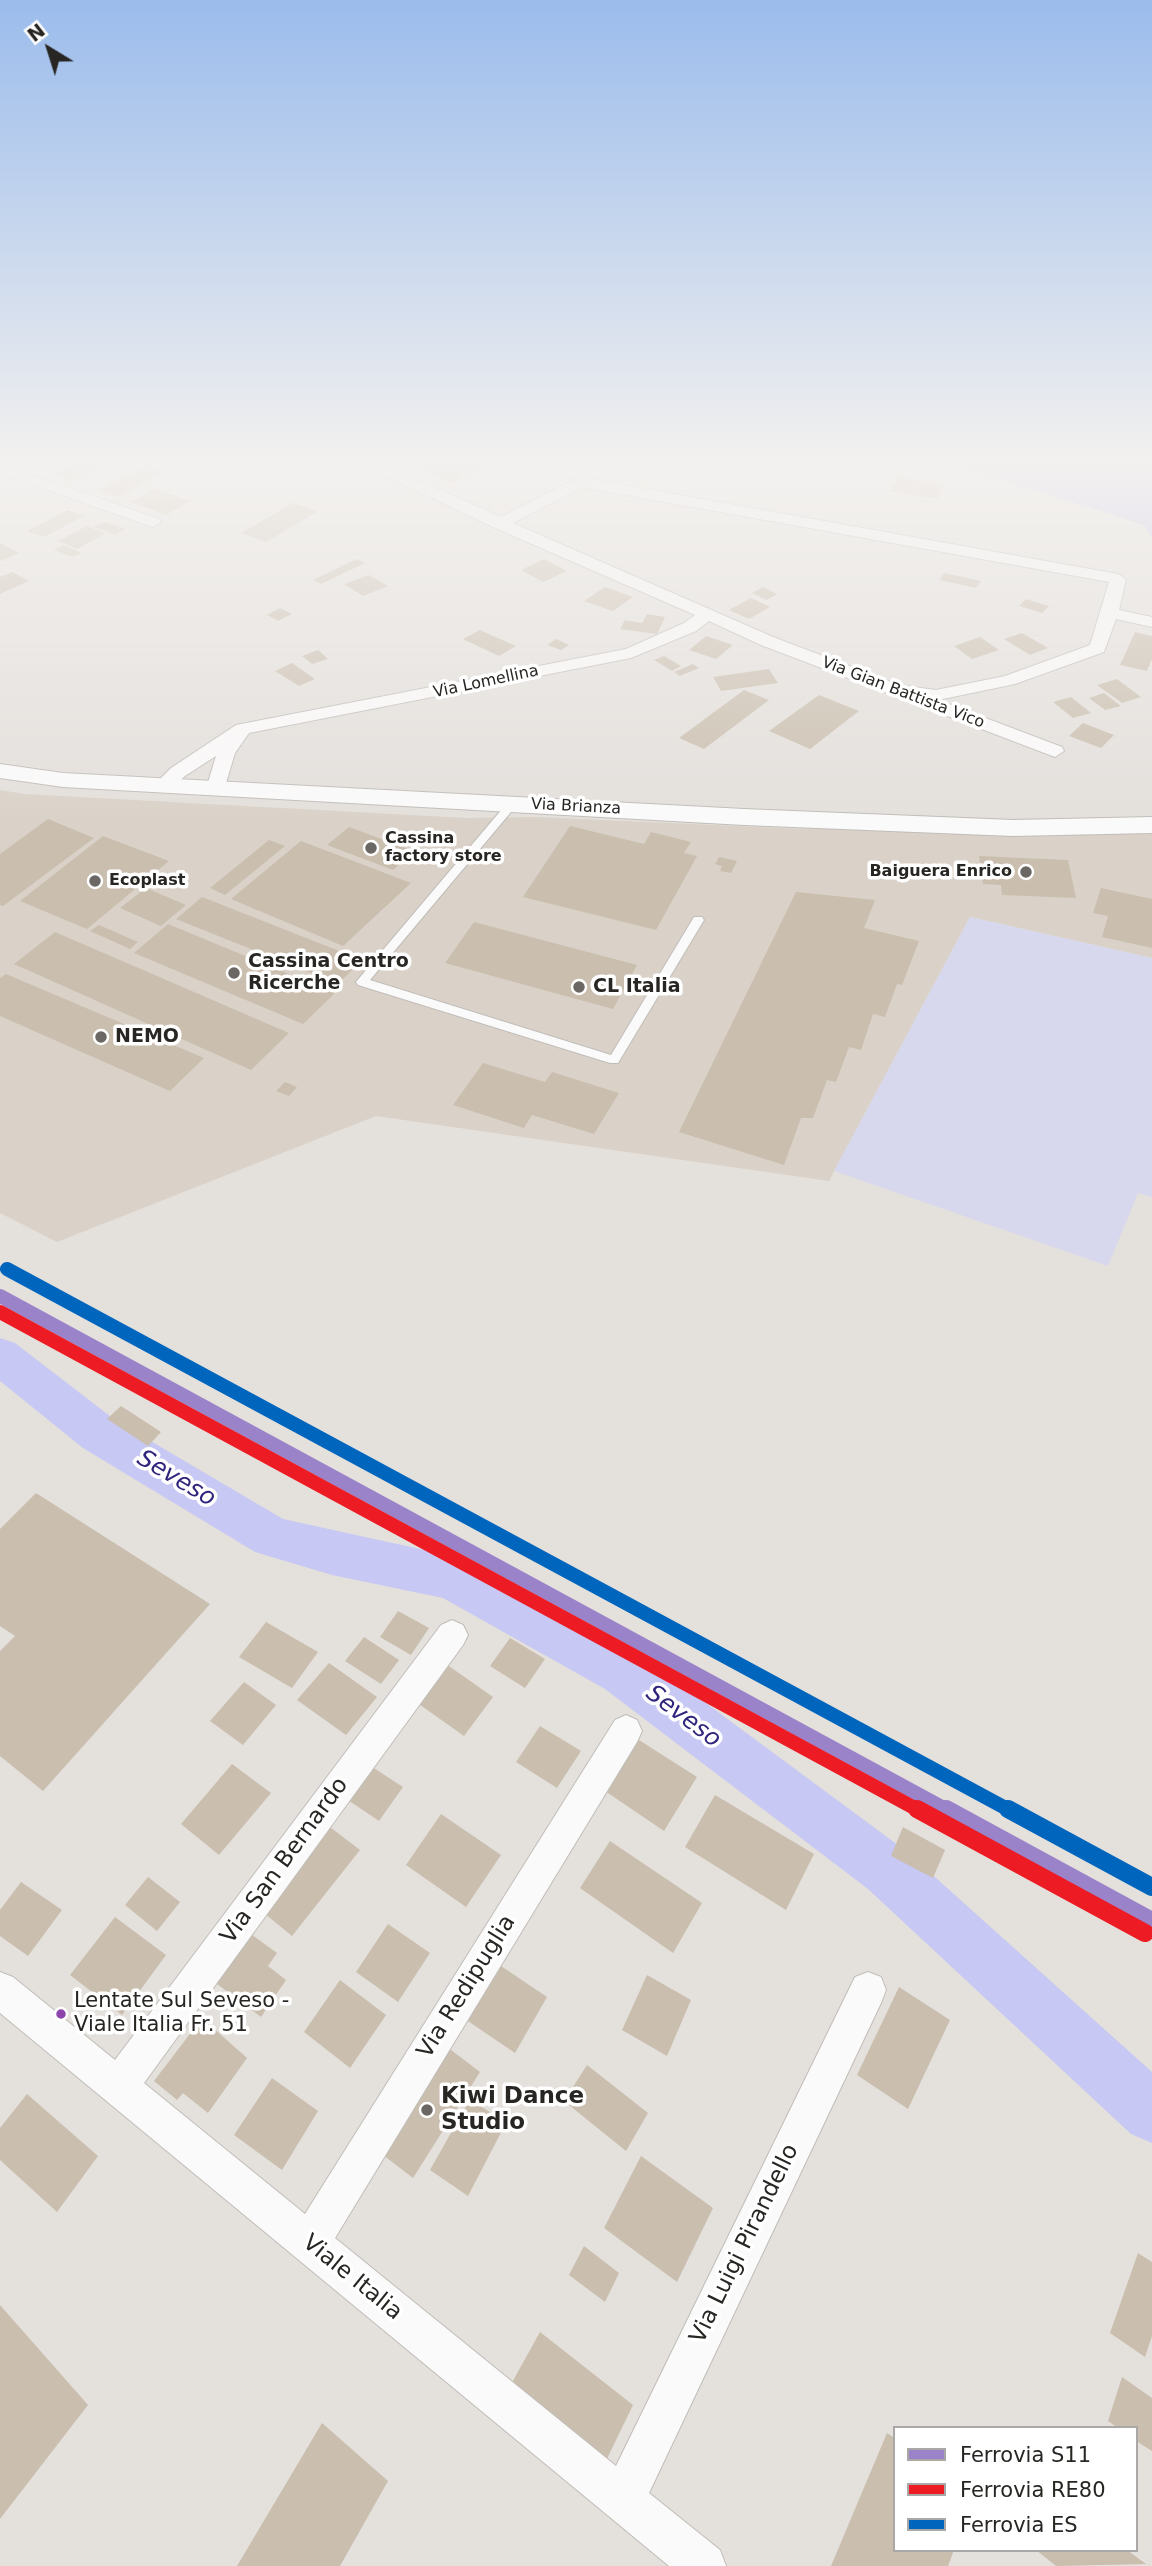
<!DOCTYPE html>
<style>
body{margin:0}
#map{position:relative;width:1152px;height:2566px;overflow:hidden;background:#e4e0dc;font-family:"DejaVu Sans",sans-serif}
canvas{display:block}
.legend{position:absolute;left:893px;top:2426px;width:245px;height:126px;box-sizing:border-box;background:#fff;border:2px solid #a9a8a7;margin:0;padding:9px 12px;list-style:none;font-size:21px;color:#282623}
.legend li{display:flex;align-items:center;gap:14px;height:35px}
.legend b{width:35px;border:2px solid #a9a8a7}
.north{position:absolute;left:14px;top:14px;width:70px;height:70px;-webkit-text-stroke:5px #fff;paint-order:stroke;rotate:322deg;font-size:19px;font-weight:700;line-height:28px;text-align:center;color:#282623}
.north::after{content:'';display:block;margin:auto;width:24px;height:32px;background:#282623;clip-path:polygon(50% 0,100% 100%,50% 72%,0 100%)}
</style>
<div id="map">
<canvas width="1152" height="2566"></canvas>
<ul class="legend">
<li><b style="height:9px;background:#9a83c9"></b>Ferrovia S11</li>
<li><b style="height:9px;background:#ed1c24"></b>Ferrovia RE80</li>
<li><b style="height:9px;background:#0065bd"></b>Ferrovia ES</li>
</ul>
<div class="north">N</div>
</div>
<script>
const c = document.querySelector('canvas').getContext('2d');
c.lineJoin = 'round';
function fillPath(path, color) { c.fillStyle = color; c.fill(path, 'evenodd'); }
const poly = rows => new Path2D(rows.map(r => 'M' + r).join(''));
function strokePath(path, color, width, dash) { c.strokeStyle = color; c.lineWidth = width; c.lineCap = dash ? 'butt' : 'round'; c.setLineDash(dash || []); c.stroke(path); }
function write(font, color, halo, rows, align = 'center') {
  c.font = font + ' "DejaVu Sans",sans-serif'; c.lineWidth = 7; c.setLineDash([]); c.textBaseline = 'middle'; c.strokeStyle = halo; c.fillStyle = color; for (const [text, x, y, turn = 0] of rows) {
    c.save(); c.translate(x, y); c.rotate((+turn || 0) * Math.PI / 180); c.textAlign = isNaN(turn) ? turn : align; if (halo) c.strokeText(text, 0, 0); c.fillText(text, 0, 0); c.restore();
  }
}
fillPath(poly([
 [0,790,25,794,467,818,535,817,804,829,1152,830,1152,958,970,917,829,1181,376,1116,57,1242,0,1213]
]), '#dad2c8');
fillPath(poly([
 [970,917,1152,958,1152,1197,1138,1193,1108,1266,834,1171]
]), '#d7d8ed');
fillPath(poly([
 [949,464,1152,464,1152,539,1145,526,1121,517]
]), '#c2c2eb');
fillPath(poly([
 [0,1338,15,1343,115,1420,283,1519,452,1556,469,1562,641,1655,906,1851,1152,2072,1152,2143,1131,2134,868,1889,605,1689,443,1598,332,1575,255,1552,83,1448,0,1381,0,1338]
]), '#c7c8f3');
fillPath(poly([
 [74,464,98,464,101,466,70,481,53,474],
 [405,464,489,464,451,483],
 [148,465,166,471,117,497,99,490],
 [899,477,945,485,937,499,890,491],
 [155,489,190,501,166,515,131,502],
 [293,503,318,511,266,542,241,533],
 [68,510,84,516,44,537,27,531],
 [104,522,125,529,115,535,94,527],
 [87,526,106,533,77,549,58,541],
 [0,543,19,553,0,561],
 [63,545,82,553,73,557,54,550],
 [357,559,365,563,321,584,313,580],
 [544,559,567,571,543,582,521,570],
 [12,572,29,581,0,594,0,577],
 [944,573,981,581,976,588,939,580],
 [369,575,388,586,363,596,344,584],
 [605,587,633,597,613,611,584,601],
 [763,587,777,594,767,600,752,593],
 [751,598,770,607,749,619,729,610],
 [1026,599,1049,606,1042,613,1019,606],
 [280,608,292,614,278,621,267,615],
 [647,614,665,617,657,634,620,629,625,620,642,623],
 [480,630,516,646,499,656,463,639],
 [1135,632,1152,636,1152,659,1147,671,1120,665],
 [1022,633,1048,648,1030,655,1004,639],
 [706,636,733,645,716,659,689,650],
 [980,637,999,650,972,659,954,646],
 [556,639,569,645,561,650,547,645],
 [318,650,328,659,312,664,302,656],
 [664,656,681,666,672,671,654,660],
 [292,663,315,679,299,686,275,671],
 [693,664,699,668,680,676,674,672],
 [769,669,778,683,721,691,713,677],
 [1117,679,1141,697,1122,703,1097,685],
 [744,690,769,700,704,749,679,738],
 [1104,693,1121,706,1105,710,1089,698],
 [819,695,859,711,810,749,769,731],
 [1071,697,1091,713,1073,718,1053,702],
 [1083,723,1114,735,1101,748,1069,736],
 [48,819,94,838,3,906,0,905,0,854],
 [570,826,644,844,651,832,691,842,684,853,697,856,656,930,523,897],
 [349,827,414,851,393,870,327,845],
 [103,836,169,861,87,929,20,901],
 [269,840,285,846,225,895,210,888],
 [301,841,411,883,343,946,231,899],
 [979,856,1068,860,1076,898,1002,895,1001,885,983,884],
 [719,857,737,861,731,873,720,871,722,866,715,864],
 [146,888,186,905,161,926,120,908],
 [1101,888,1152,899,1152,948,1102,937,1108,916,1093,913],
 [796,892,875,900,864,928,919,941,902,985,897,984,885,1017,873,1014,861,1050,849,1047,836,1082,827,1080,813,1118,801,1118,784,1165,679,1132],
 [202,897,362,960,338,984,176,919],
 [474,922,637,965,613,1009,445,963],
 [168,924,335,993,303,1024,134,953],
 [99,925,138,942,130,949,90,931],
 [55,932,289,1033,251,1070,14,964],
 [6,974,204,1058,170,1091,0,1016,0,978],
 [483,1063,545,1082,552,1072,619,1093,594,1134,532,1115,524,1128,453,1105],
 [285,1082,297,1087,289,1096,276,1091],
 [121,1406,161,1432,148,1446,107,1419],
 [36,1493,210,1604,43,1791,0,1756,0,1651,15,1636,0,1626,0,1529],
 [398,1611,429,1628,411,1655,380,1637],
 [266,1622,318,1652,292,1688,239,1657],
 [364,1637,399,1660,381,1684,345,1661],
 [510,1638,545,1659,525,1688,490,1666],
 [329,1663,377,1697,346,1735,297,1700],
 [446,1664,493,1697,464,1736,416,1702],
 [244,1682,276,1705,243,1745,210,1721],
 [540,1726,581,1751,557,1788,516,1762],
 [639,1740,697,1777,664,1831,605,1791],
 [366,1763,403,1787,379,1821,342,1796],
 [232,1764,271,1793,219,1855,181,1824],
 [715,1795,814,1854,786,1910,685,1847],
 [441,1814,501,1855,466,1907,406,1865],
 [326,1824,360,1850,292,1936,258,1908],
 [903,1827,945,1850,933,1878,891,1856],
 [610,1841,702,1903,673,1953,580,1888],
 [148,1877,180,1902,157,1931,125,1905],
 [21,1882,62,1910,28,1956,0,1936,0,1910],
 [115,1917,166,1955,122,2015,70,1975],
 [388,1924,430,1953,398,2002,356,1972],
 [248,1932,277,1953,268,1966,286,1980,261,2017,213,1981],
 [495,1962,547,1997,515,2053,462,2017],
 [647,1975,691,2000,667,2056,622,2030],
 [340,1980,386,2015,350,2068,304,2032],
 [899,1987,950,2020,908,2109,857,2075],
 [202,2018,247,2058,208,2113,183,2093,177,2100,154,2081],
 [442,2043,480,2072,413,2178,374,2148],
 [587,2065,648,2113,626,2151,564,2101],
 [272,2078,318,2111,282,2170,234,2135],
 [27,2094,98,2156,57,2212,0,2160,0,2128],
 [470,2099,506,2123,468,2196,430,2170],
 [641,2156,713,2208,677,2282,604,2228],
 [584,2246,619,2273,605,2302,569,2275],
 [1138,2253,1152,2262,1152,2336,1145,2357,1110,2333],
 [0,2305,88,2405,0,2519],
 [540,2332,633,2405,604,2465,509,2388],
 [1122,2377,1152,2398,1152,2451,1136,2441,1136,2428,1118,2428,1108,2421],
 [322,2423,388,2481,340,2566,237,2566],
 [887,2433,895,2438,895,2550,954,2550,948,2566,831,2566],
 [1036,2550,1127,2550,1146,2564,1056,2566]
]), '#cabeae');
const service = poly([
 [512,801,516,802,516,806,370,980,611,1055,694,917,702,917,704,920,618,1063,610,1063,358,985,356,982,508,802,512,801]
]);
const minor = poly([
 [0,464,159,519,161,522,153,527,147,525,0,473,0,464],
 [361,464,381,464,501,517,580,477,1118,574,1126,579,1119,610,1152,617,1152,627,1116,619,1104,652,1015,684,938,700,1062,747,1064,751,1055,757,761,645,709,621,696,631,631,658,249,733,235,753,223,793,216,795,206,789,216,756,185,776,170,790,156,790,153,786,171,768,236,725,626,649,684,623,695,615,493,527,361,464],
 [582,487,1109,582,1090,645,1005,676,936,690,899,685,773,637,513,523,582,487],
 [452,1620,463,1625,468,1635,463,1645,144,2083,305,2214,615,1720,626,1715,637,1720,642,1731,637,1742,335,2238,616,2466,855,1977,868,1972,881,1977,886,1990,881,2003,649,2493,720,2550,726,2566,669,2566,0,2013,0,1972,13,1977,115,2060,441,1625,452,1620]
]);
const tertiary = poly([
 [0,764,63,773,744,809,1013,820,1152,817,1152,833,1013,836,744,825,63,787,0,778,0,764]
]);
strokePath(service, '#c0bdb9', 2);
strokePath(minor, '#c0bdb9', 2);
strokePath(tertiary, '#c0bdb9', 2);
fillPath(service, '#fbfafa');
fillPath(minor, '#fbfafa');
fillPath(tertiary, '#fbfafa');
strokePath(poly([
 [0,1296,949,1811]
]), '#9a83c9', 14);
strokePath(poly([
 [946,1809,1152,1921]
]), '#9a83c9', 18);
strokePath(poly([
 [0,1312,920,1811]
]), '#ed1c24', 14);
strokePath(poly([
 [917,1809,1145,1933]
]), '#ed1c24', 18);
strokePath(poly([
 [7,1269,1011,1811]
]), '#0065bd', 14);
strokePath(poly([
 [1008,1809,1152,1887]
]), '#0065bd', 18);
const sky = c.createLinearGradient(0, 0, 0, 824);
sky.addColorStop(0, '#9bbcec');
sky.addColorStop(0.56, '#f3f1ef');
sky.addColorStop(1, '#f3f1ef00');
c.fillStyle = sky;
c.fillRect(0, 0, 1152, 824);
for (const [x, y, r, color] of [
 [371,848,7,"#6a6764"],
 [1026,872,7,"#6a6764"],
 [95,881,7,"#6a6764"],
 [234,973,7,"#6a6764"],
 [579,987,7,"#6a6764"],
 [101,1037,7,"#6a6764"],
 [61,2014,6,"#8e44ad"],
 [427,2110,7,"#6a6764"]
]) { const dot = new Path2D(); dot.arc(x, y, r, 0, 2 * Math.PI); c.fillStyle = color; c.fill(dot); strokePath(dot, '#fff', 2.5); }
write('16px', '#282623', '#fff', [
 ["Via Lomellina",486,682,-12],
 ["Via Gian Battista Vico",903,693,21],
 ["Via Brianza",576,807,3]
]);
write('bold 16px', '#282623', '#fff', [
 ["Cassina",385,839],
 ["factory store",385,857],
 ["Baiguera Enrico",1012,872,"right"],
 ["Ecoplast",109,881]
], 'left');
write('bold 19px', '#282623', '#fff', [
 ["Cassina Centro",248,962],
 ["Ricerche",248,984],
 ["CL Italia",593,987],
 ["NEMO",115,1037]
], 'left');
write('21px', '#282623', '#fff', [
 ["Lentate Sul Seveso -",74,2002],
 ["Viale Italia Fr. 51",74,2026]
], 'left');
write('23px', '#282623', '#fff', [
 ["Via San Bernardo",285,1861,-54],
 ["Via Redipuglia",467,1987,-58],
 ["Via Luigi Pirandello",745,2244,-64],
 ["Viale Italia",352,2278,39]
]);
write('bold 23px', '#282623', '#fff', [
 ["Kiwi Dance",441,2097],
 ["Studio",441,2123]
], 'left');
write('italic 24px', '#30257d', '#fff', [
 ["Seveso",176,1479,31],
 ["Seveso",683,1717,37]
]);
</script>
